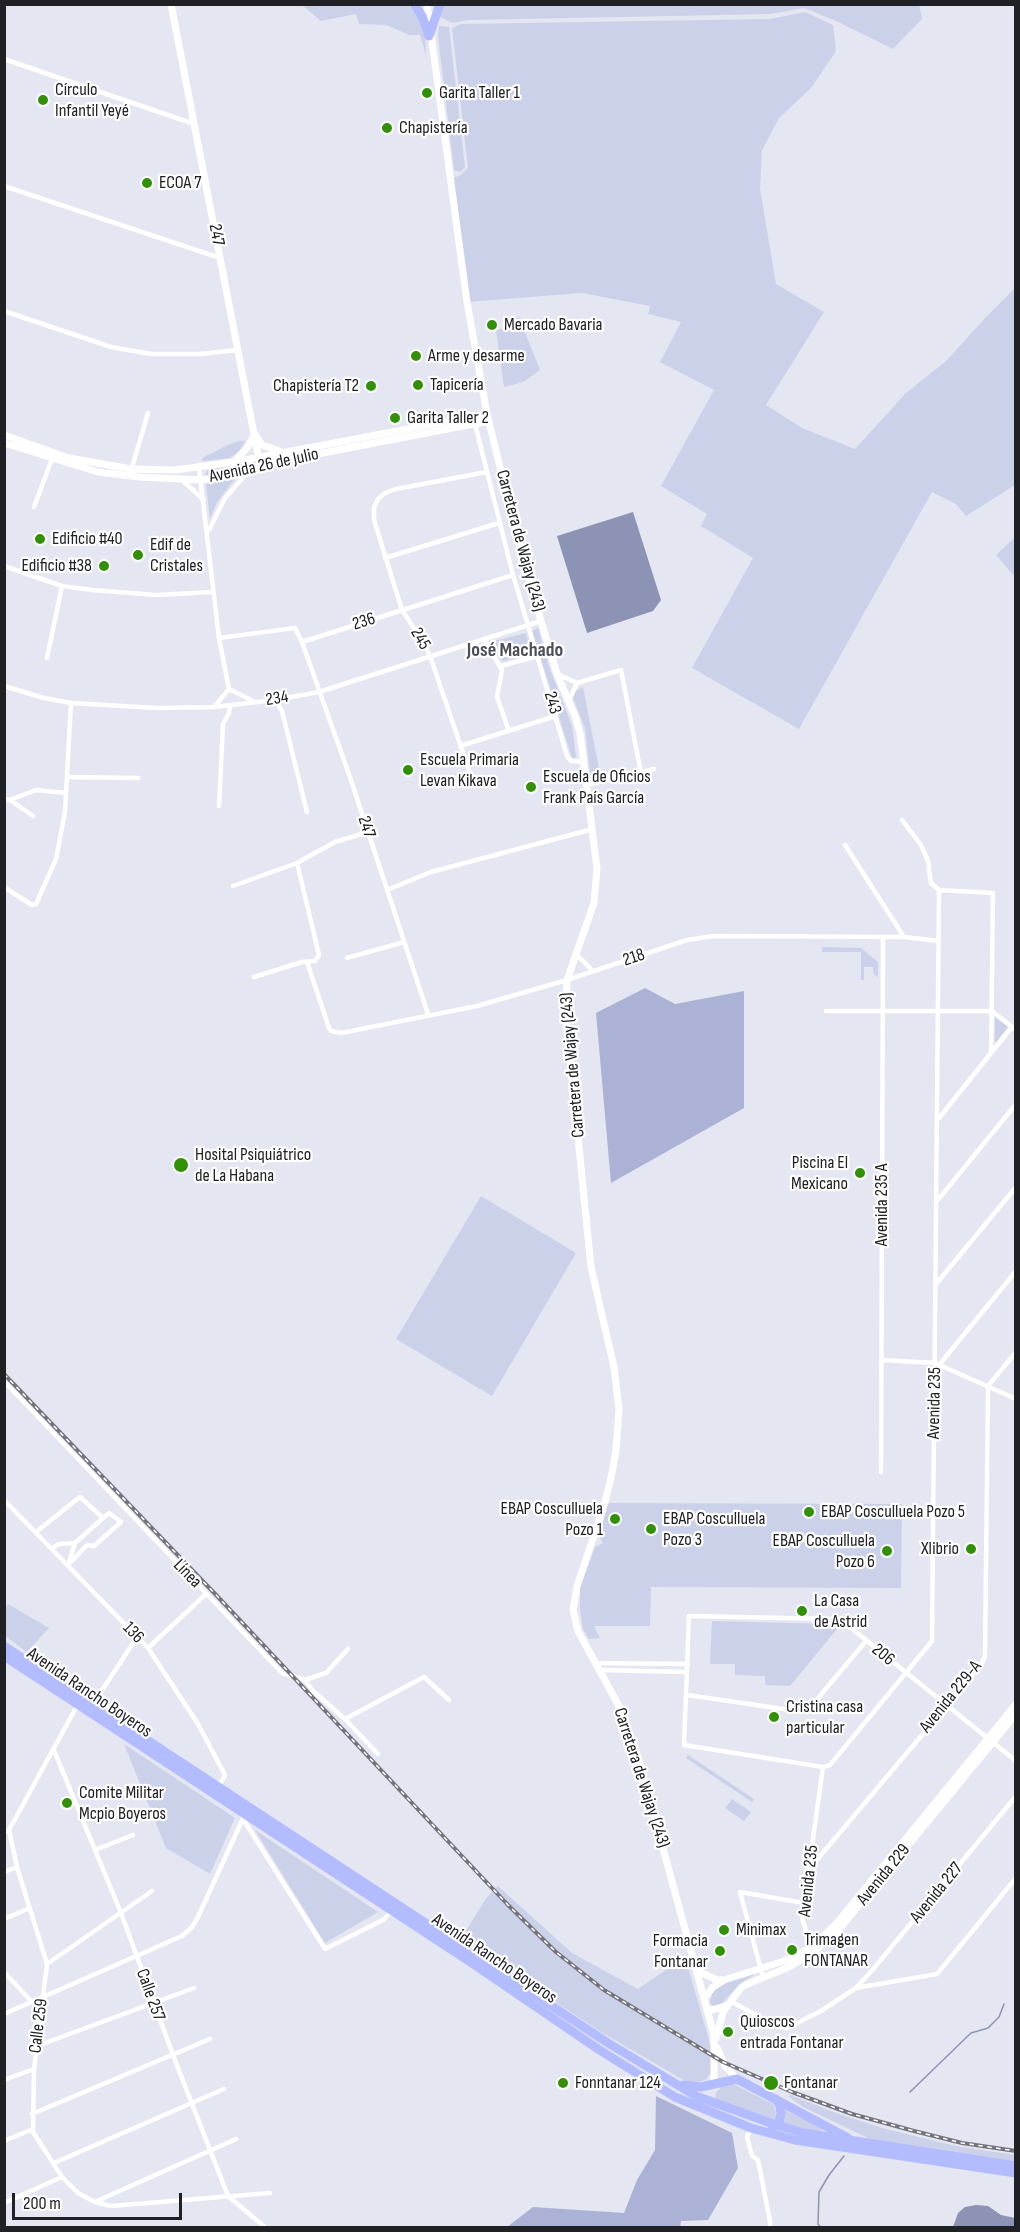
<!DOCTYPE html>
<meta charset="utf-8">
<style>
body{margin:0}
#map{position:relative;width:1020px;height:2232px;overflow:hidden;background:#e4e6f2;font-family:"Sofia Sans Condensed",sans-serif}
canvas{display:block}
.frame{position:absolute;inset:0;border:6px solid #202125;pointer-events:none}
.scale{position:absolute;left:12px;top:2193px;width:170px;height:27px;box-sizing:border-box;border:3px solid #202125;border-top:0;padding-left:8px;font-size:18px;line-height:21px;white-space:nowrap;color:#202125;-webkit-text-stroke:4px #fff;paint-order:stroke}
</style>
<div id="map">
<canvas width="1020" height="2232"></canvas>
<div class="frame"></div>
<div class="scale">200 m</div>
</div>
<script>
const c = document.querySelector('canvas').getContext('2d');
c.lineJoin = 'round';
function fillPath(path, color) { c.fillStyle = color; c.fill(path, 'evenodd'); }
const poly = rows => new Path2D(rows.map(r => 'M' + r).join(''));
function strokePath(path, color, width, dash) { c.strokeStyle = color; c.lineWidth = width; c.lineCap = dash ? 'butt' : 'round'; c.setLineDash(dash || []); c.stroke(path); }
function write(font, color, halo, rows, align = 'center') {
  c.font = font + ' "Sofia Sans Condensed",sans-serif'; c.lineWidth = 4.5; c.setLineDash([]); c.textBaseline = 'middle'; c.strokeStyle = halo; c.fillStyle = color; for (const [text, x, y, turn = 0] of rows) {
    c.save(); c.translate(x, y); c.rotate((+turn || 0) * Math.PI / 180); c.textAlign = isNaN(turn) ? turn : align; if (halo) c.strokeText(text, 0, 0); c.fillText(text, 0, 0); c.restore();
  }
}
fillPath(poly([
 [442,4,919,4,922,19,893,49,836,21,804,8,771,14,468,20,452,23,439,16],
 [302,5,408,5,419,17,425,31,426,55,420,35,409,35,386,25,359,24,356,14,321,21],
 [805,12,833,25,836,51,811,88,779,118,762,150,760,189,776,284,824,312,766,405,802,428,855,449,906,393,946,361,986,317,1015,288,1015,485,966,516,956,504,932,492,799,729,692,668,753,558,701,526,707,514,661,486,714,390,660,362,681,322,648,314,650,306,582,293,467,302,450,179,461,175,468,168,452,28,461,24,770,19],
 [439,26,449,27,465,167,460,172,454,170,438,36],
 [519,317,540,370,523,382,504,387,496,330,509,328,507,321],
 [239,441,245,441,240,450,230,458,203,461,202,458,228,445],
 [255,462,255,466,242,471,207,476,205,473,208,470],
 [235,479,217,502,210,519,206,484],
 [1015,537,1015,577,996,555],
 [538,628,548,664,572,726,576,757,572,758,532,631],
 [526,633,531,653,503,661,490,642],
 [583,687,601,779,591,782,585,728,573,698,576,691],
 [822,947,861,948,878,962,878,977,874,975,873,967,864,967,864,980,861,980,861,952,822,952],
 [995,1017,1008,1027,995,1043],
 [481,1196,576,1253,492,1396,396,1339],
 [610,1503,902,1504,901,1588,651,1587,650,1626,594,1626,600,1638,589,1639,583,1629,580,1609,580,1588,595,1547,603,1543,599,1537,607,1506],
 [8,1604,49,1628,27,1652,5,1636,5,1609],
 [712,1621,832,1624,837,1629,790,1686,765,1685,765,1676,735,1675,735,1664,710,1664],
 [124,1744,235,1818,210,1874,166,1848],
 [688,1755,754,1799,752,1802,686,1758],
 [732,1799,751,1812,744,1821,725,1808],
 [255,1830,378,1912,325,1943],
 [498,1886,572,1953,638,1989,685,1957,711,2047,711,2069,710,2074,706,2079,700,2082,685,2081,601,2032,460,1940,487,1897],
 [755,1974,740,1984,718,2007,713,2007,710,2003,712,1992,721,1984],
 [733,2084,773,2104,776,2112,775,2120,715,2101,716,2093,721,2087],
 [790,2095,839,2114,886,2129,956,2146,1015,2155,1015,2162,870,2139,803,2107,788,2096],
 [784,2110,821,2128,822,2133,783,2123]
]), '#ccd1ea');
fillPath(poly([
 [645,988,675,1004,744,991,744,1108,611,1183,596,1013],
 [656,2096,732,2133,738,2168,708,2220,681,2221,680,2228,507,2227,533,2207,624,2213,637,2180,655,2150]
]), '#acb2d5');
fillPath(poly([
 [633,512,661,600,653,611,587,633,557,536],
 [976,2205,988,2206,1001,2215,1015,2218,1015,2227,953,2227,958,2213,965,2207]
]), '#8d93b4');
strokePath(poly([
 [910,2092,971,2033,988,2028,999,2017,1004,2004],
 [821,2228,818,2224,819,2192,829,2175,844,2156]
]), '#8d93b4', 1.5);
strokePath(poly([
 [4,59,194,124],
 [4,186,220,258],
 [4,311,111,347,151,354,200,354,238,350],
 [475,424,513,575,567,756,571,761,584,762],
 [199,468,219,638,229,689,214,707],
 [131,471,148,413],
 [182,480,204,500],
 [34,507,52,459],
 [209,530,225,498,247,473],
 [385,558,499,523],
 [4,566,62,586,92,590,156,595,213,592],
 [219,638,295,628,302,642,351,780,428,1014],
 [484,639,502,670,497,697,509,731],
 [302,642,513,575],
 [47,658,62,586],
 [501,666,538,656],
 [557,674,577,683],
 [4,686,44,698,71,703,157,708,214,707,275,700,319,692,541,621],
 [229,689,253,701],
 [275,700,282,711,307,812],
 [569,700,577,683,621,670,641,773],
 [460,746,556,716],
 [67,777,138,778],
 [472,779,430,656,425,645,402,610,374,520,374,508,378,499,385,493,396,489,487,472],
 [587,785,654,769],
 [4,799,10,800,36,790,66,793],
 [10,800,33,816],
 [219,806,223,724,229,713,230,706],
 [902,820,921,845,928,861,931,883,939,890],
 [845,845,904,937],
 [233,886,297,863,335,842,368,832],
 [4,887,32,905,36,904,56,859,65,812,71,703],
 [387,890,431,872,593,829],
 [576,954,593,971],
 [347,958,404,942],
 [307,962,329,1028,331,1031,341,1033,477,1006,567,980,687,940,714,936,904,937,939,941],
 [254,977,302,962,315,961,319,955,297,863],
 [826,1011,992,1011,1016,1030],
 [991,1053,1012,1027],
 [939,1118,991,1053,993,893,939,890],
 [937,1201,1016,1104],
 [936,1284,1016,1187],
 [882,1360,935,1363,1016,1399],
 [939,1365,1016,1271],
 [4,1381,282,1673,305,1680,313,1691,345,1719,378,1754],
 [881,1472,883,937],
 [4,1500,148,1648,198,1724,225,1775,218,1788],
 [36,1532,80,1497,103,1518,109,1513,121,1522,94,1546,87,1545,68,1565],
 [75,1543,103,1518],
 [52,1548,59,1544,75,1543,69,1562],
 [148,1648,206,1594],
 [595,1663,688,1664],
 [599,1670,687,1672],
 [305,1680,326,1673,348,1649],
 [99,1695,137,1637],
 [687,1695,797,1711,808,1710,866,1641],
 [345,1719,424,1677,449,1700],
 [53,1748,121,1913,173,2055,228,2196,266,2228],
 [823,1767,684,1745,689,1616,834,1619,851,1628,1016,1761],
 [243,1819,325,1949,383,1920,392,1911],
 [9,1830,17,1867,47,1964,34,2069,33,2132,62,2177,78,2193,95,2202,111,2206,270,2193],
 [4,1832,9,1830,77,1706],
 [95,1850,133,1835],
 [810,1868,981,1665,985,1656,988,1386,1016,1352],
 [4,1872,17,1867],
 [4,1919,30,1908],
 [812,1949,802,1918,823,1767,830,1765,932,1641,939,890],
 [47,1964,152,1891],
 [4,1972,32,2002,42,2008],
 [763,1977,740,1892,804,1903],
 [856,1988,937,1974,1016,1878],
 [730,2001,779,2027,787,2028,821,2011,856,1988,875,1967,1016,1796],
 [4,2014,182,1936,192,1927,198,1917,245,1814],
 [37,2046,194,1988],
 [4,2080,34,2069],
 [32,2114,210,2039],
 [751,2128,747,2137,752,2156,758,2160,770,2221,770,2228],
 [4,2141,33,2129],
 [54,2163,224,2089],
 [95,2202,236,2139],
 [4,2203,62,2177]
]), '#fff', 4.5);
strokePath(poly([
 [171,4,259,460],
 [427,4,467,302,487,414,513,520,541,621,557,674,575,716,580,733,597,869,594,903,567,980,566,1017,591,1267,614,1367,619,1410,616,1451,611,1478,603,1509,577,1586,573,1610,578,1631,620,1708,638,1757,714,2035,714,2083],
 [4,435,69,458,131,469,175,470,234,462,487,414],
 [257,437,262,445,280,451],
 [4,443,98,472,139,477,201,480,247,473,260,465,489,421],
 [235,461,247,448,255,434],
 [696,1970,717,1980,724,1980],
 [704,1999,713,1987,724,1980,784,1961,811,1948,837,1923,1016,1704],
 [707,2011,727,2006],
 [716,2038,723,2012,741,1988,745,1985,787,1968,814,1952,841,1927,1016,1714],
 [717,2048,725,2066,737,2079]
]), '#fff', 7);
strokePath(poly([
 [414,4,422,16,429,36],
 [429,36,440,4],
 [4,1646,608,2043,696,2096,776,2125,804,2133,1016,2166],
 [4,1656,475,1965,598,2049,675,2097,751,2128,795,2140,1016,2173],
 [683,2085,701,2087,737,2079,848,2138],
 [772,2128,779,2122,781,2113,780,2106,776,2099]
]), '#b3bcfe', 9);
const rail = poly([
 [4,1374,219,1598,508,1905,556,1952,604,1990,723,2062,792,2092,852,2114,914,2131,962,2143,1016,2151]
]);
strokePath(rail, '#74757c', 4);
strokePath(rail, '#fff', 1.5, [4.5]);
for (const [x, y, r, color] of [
 [427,93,6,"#329007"],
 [43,100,6,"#329007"],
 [387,128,6,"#329007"],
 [147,183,6,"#329007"],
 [492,325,6,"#329007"],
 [416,356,6,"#329007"],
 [418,385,6,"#329007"],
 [371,386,6,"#329007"],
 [395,418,6,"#329007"],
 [40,539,6,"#329007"],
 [138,555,6,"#329007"],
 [104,566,6,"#329007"],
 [408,770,6,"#329007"],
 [531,787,6,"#329007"],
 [181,1165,8,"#329007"],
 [860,1173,6,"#329007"],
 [809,1512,6,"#329007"],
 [615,1519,6,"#329007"],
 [651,1529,6,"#329007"],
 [971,1549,6,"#329007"],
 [887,1551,6,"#329007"],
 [802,1611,6,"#329007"],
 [774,1717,6,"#329007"],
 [67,1803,6,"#329007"],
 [724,1930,6,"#329007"],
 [792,1950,6,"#329007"],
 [720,1951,6,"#329007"],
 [728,2032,6,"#329007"],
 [563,2083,6,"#329007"],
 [771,2083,8,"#329007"]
]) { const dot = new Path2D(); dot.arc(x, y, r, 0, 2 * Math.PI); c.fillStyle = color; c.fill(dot); strokePath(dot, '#fff', 2); }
write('18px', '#202125', '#fff', [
 ["Círculo",55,90],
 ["Infantil Yeyé",55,111],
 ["Garita Taller 1",439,93],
 ["Chapistería",399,128],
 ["ECOA 7",159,183],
 ["Mercado Bavaria",504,325],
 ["Arme y desarme",428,356],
 ["Tapicería",430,385],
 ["Chapistería T2",359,386,"right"],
 ["Garita Taller 2",407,418],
 ["Edificio #40",52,539],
 ["Edif de",150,545],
 ["Cristales",150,566],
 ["Edificio #38",92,566,"right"],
 ["Escuela Primaria",420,760],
 ["Levan Kikava",420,781],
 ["Escuela de Oficios",543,777],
 ["Frank País García",543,798],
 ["Hosital Psiquiátrico",195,1155],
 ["de La Habana",195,1176],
 ["Piscina El",848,1163,"right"],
 ["Mexicano",848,1184,"right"],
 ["EBAP Cosculluela",603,1509,"right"],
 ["Pozo 1",603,1530,"right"],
 ["EBAP Cosculluela Pozo 5",821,1512],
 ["EBAP Cosculluela",663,1519],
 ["Pozo 3",663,1540],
 ["EBAP Cosculluela",875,1541,"right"],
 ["Pozo 6",875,1562,"right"],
 ["Xlibrio",959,1549,"right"],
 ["La Casa",814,1601],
 ["de Astrid",814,1622],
 ["Cristina casa",786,1707],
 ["particular",786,1728],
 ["Comite Militar",79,1793],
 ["Mcpio Boyeros",79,1814],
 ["Minimax",736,1930],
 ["Trimagen",804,1940],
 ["FONTANAR",804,1961],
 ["Formacia",708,1941,"right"],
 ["Fontanar",708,1962,"right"],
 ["Quioscos",740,2022],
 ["entrada Fontanar",740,2043],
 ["Fonntanar 124",575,2083],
 ["Fontanar",784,2083]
], 'left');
write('18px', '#202125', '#fff', [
 ["247",216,235,79],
 ["Avenida 26 de Julio",264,466,-12],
 ["Carretera de Wajay (243)",520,541,75],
 ["236",364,622,-17],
 ["245",420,639,59],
 ["234",277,699,-9],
 ["243",552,703,73],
 ["247",366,827,72],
 ["218",634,958,-18],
 ["Carretera de Wajay (243)",573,1065,-95],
 ["Avenida 235 A",882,1205,-90],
 ["Avenida 235",935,1403,-89],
 ["Línea",187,1574,46],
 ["136",133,1633,46],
 ["206",883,1655,39],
 ["Avenida Rancho Boyeros",89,1693,34],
 ["Avenida 229-A",951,1697,-51],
 ["Carretera de Wajay (243)",641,1778,72],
 ["Avenida 229",884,1875,-51],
 ["Avenida 235",809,1881,-84],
 ["Avenida 227",937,1893,-51],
 ["Avenida Rancho Boyeros",494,1959,34],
 ["Calle 257",150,1995,70],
 ["Calle 259",39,2026,-83]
]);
write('bold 20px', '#4d4e58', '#fff', [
 ["José Machado",515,651]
]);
</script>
